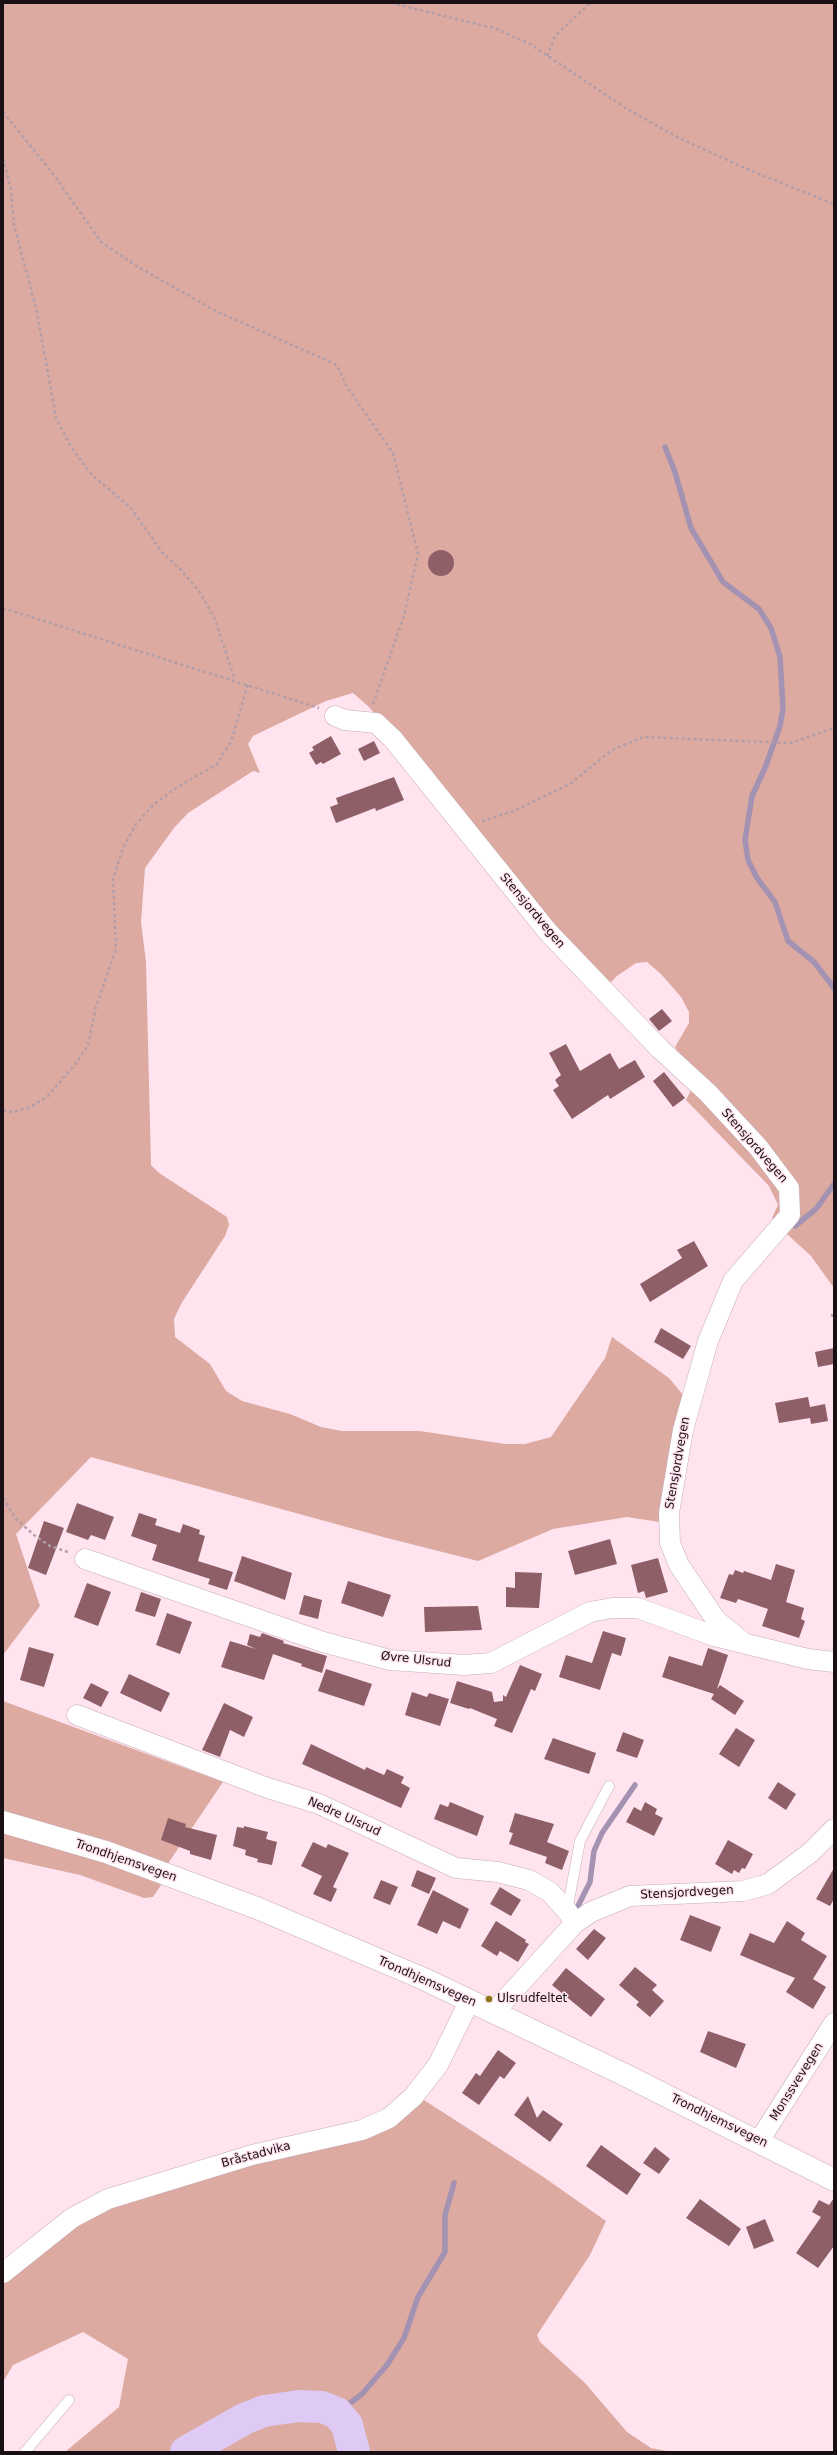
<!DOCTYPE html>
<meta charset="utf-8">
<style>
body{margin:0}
#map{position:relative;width:837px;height:2455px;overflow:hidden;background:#ffe4f0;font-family:"DejaVu Sans",sans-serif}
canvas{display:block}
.frame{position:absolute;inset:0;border:4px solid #181014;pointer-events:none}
</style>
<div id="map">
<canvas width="837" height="2455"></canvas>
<div class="frame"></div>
</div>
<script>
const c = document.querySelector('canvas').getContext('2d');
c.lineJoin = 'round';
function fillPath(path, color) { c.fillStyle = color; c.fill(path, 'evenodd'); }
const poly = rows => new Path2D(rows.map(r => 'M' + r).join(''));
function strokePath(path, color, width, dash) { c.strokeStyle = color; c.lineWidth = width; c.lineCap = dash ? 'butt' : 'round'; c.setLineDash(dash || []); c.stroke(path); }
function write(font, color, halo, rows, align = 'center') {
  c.font = font + ' "DejaVu Sans",sans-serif'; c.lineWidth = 3; c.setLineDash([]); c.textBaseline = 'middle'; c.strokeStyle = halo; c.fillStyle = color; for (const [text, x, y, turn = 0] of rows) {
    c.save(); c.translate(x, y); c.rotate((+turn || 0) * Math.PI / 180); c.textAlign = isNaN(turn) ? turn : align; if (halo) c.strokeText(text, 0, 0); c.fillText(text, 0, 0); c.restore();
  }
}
fillPath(poly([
 [3,3,834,3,834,1288,811,1256,777,1225,772,1218,778,1205,769,1186,686,1100,695,1082,675,1047,689,1023,689,1012,681,997,661,974,647,962,636,963,617,976,602,991,369,707,353,693,326,701,253,736,248,744,260,773,253,771,188,813,174,828,145,868,141,922,146,962,151,1165,159,1173,227,1217,229,1225,225,1236,181,1304,174,1319,175,1337,210,1364,226,1391,242,1401,290,1414,321,1427,342,1431,420,1431,505,1444,525,1444,551,1437,605,1358,612,1337,669,1378,688,1401,666,1523,627,1517,553,1529,478,1561,387,1538,91,1457,16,1534,40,1606,3,1655],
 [3,1701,223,1782,165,1868,163,1882,153,1897,144,1898,80,1875,3,1858],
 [413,2093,542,2176,606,2221,590,2255,537,2335,540,2342,585,2383,627,2432,651,2448,672,2452,65,2452,119,2407,128,2359,83,2332,13,2365,3,2382,3,2269,89,2206,344,2141]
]), '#dcaaa1');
strokePath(poly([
 [665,447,675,472,691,528,723,582,759,609,771,628,780,657,783,708,780,726,765,768,752,796,745,840,748,860,757,878,775,902,788,941,814,962,834,988],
 [795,1226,816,1209,834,1184],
 [578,1906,590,1882,594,1851,602,1833,635,1785],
 [337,2413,362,2394,387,2365,404,2338,418,2297,445,2252,445,2215,454,2183]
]), '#a392b1', 5.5);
strokePath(poly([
 [186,2452,244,2419,264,2411,299,2406,322,2407,337,2413,347,2425,354,2452]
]), '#decaf4', 32);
fillPath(poly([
 '428 563a13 13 0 1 1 26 0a13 13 0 1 1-26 0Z',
 [331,736,341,754,323,764,321,762,316,765,309,753,314,750,312,747],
 [374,741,380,753,364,761,358,749],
 [394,777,404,800,376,811,375,808,336,823,330,807,338,804,336,798],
 [662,1009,672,1021,659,1031,649,1019],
 [566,1044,580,1071,610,1053,619,1069,635,1060,645,1077,610,1099,608,1095,572,1119,553,1090,559,1086,555,1080,561,1075,549,1053],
 [664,1072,685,1098,673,1107,653,1081],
 [694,1241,708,1266,650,1302,640,1284,682,1258,677,1250],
 [661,1328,691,1346,683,1359,654,1342],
 [834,1348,834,1364,818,1367,815,1352],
 [808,1397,810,1407,825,1404,828,1421,811,1424,810,1418,779,1423,775,1403],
 [77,1503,114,1517,105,1540,91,1535,88,1540,66,1532],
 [139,1513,157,1519,155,1525,180,1533,183,1524,200,1530,199,1534,205,1536,198,1561,233,1572,227,1590,208,1584,210,1579,152,1560,157,1545,131,1536],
 [44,1521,64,1528,46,1575,28,1568],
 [610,1539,617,1564,575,1575,568,1551],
 [242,1556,292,1573,285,1600,234,1581],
 [658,1558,668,1592,646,1598,644,1591,638,1593,631,1565],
 [776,1564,795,1570,786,1602,804,1608,801,1619,805,1621,799,1638,762,1626,768,1609,738,1599,736,1603,720,1598,729,1574,733,1575,735,1570,743,1573,744,1571,771,1580],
 [515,1572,542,1573,539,1608,506,1607,506,1587,515,1588],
 [348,1581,391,1595,383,1617,341,1603],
 [87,1583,111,1592,98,1626,74,1617],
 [141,1592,161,1599,155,1617,135,1611],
 [304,1595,322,1600,318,1619,299,1614],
 [478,1606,482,1630,425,1632,424,1607],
 [167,1613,192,1622,180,1654,156,1645],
 [603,1631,626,1638,621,1656,612,1653,600,1690,559,1677,566,1655,592,1663],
 [262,1633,284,1641,283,1643,327,1656,322,1673,301,1666,302,1664,273,1654,264,1680,221,1667,230,1641,256,1649,247,1645,250,1634,260,1637],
 [29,1647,54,1654,44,1687,20,1680],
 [708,1648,728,1655,717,1689,720,1685,744,1701,735,1715,711,1699,714,1694,662,1677,669,1656,702,1666],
 [520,1665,542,1674,535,1691,531,1689,512,1733,494,1726,497,1719,470,1708,469,1709,450,1703,457,1681,492,1692,494,1702,503,1701,503,1695,506,1697],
 [326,1669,372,1684,364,1706,318,1691],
 [129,1674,170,1693,161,1712,120,1693],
 [91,1683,109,1692,101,1707,83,1698],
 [412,1692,427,1697,429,1693,449,1699,440,1726,405,1715],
 [224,1703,253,1717,244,1737,230,1730,220,1757,202,1750],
 [736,1728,755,1740,739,1767,719,1754],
 [623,1732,644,1740,637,1758,616,1751],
 [553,1738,596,1753,589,1774,544,1759],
 [311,1744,365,1770,366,1767,384,1775,387,1769,404,1777,401,1783,410,1788,401,1808,302,1764],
 [778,1782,796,1794,786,1810,768,1798],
 [450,1802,484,1816,477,1836,434,1819,440,1804,448,1807],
 [645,1802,657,1809,655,1814,663,1818,654,1836,626,1822,634,1807,641,1811],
 [515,1813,554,1824,547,1842,569,1851,562,1870,545,1863,547,1857,509,1844,513,1833,509,1832],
 [168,1818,186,1824,185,1827,217,1835,211,1860,190,1854,190,1851,161,1840],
 [244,1826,268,1832,266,1839,277,1842,272,1865,257,1862,258,1859,245,1855,246,1850,233,1846,237,1827,244,1828],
 [728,1840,753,1854,745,1869,742,1868,739,1873,734,1870,732,1874,715,1864],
 [313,1842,326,1848,328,1844,349,1853,333,1887,337,1889,331,1902,313,1894,322,1876,301,1866],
 [834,1868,834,1899,830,1906,816,1899],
 [417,1870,436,1878,429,1894,411,1886],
 [381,1880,398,1887,390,1905,373,1898],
 [500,1887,521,1900,511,1916,490,1904],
 [433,1890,469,1909,460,1929,443,1921,437,1934,417,1925],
 [690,1915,721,1927,711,1952,680,1940],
 [496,1921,526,1940,525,1942,529,1944,518,1962,500,1951,497,1956,481,1946],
 [787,1921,805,1933,801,1940,827,1956,813,1979,826,1987,813,2009,786,1992,795,1978,740,1955,750,1933,774,1943],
 [594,1929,606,1938,588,1960,576,1949],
 [635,1967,657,1985,652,1990,664,2001,650,2017,636,2005,639,2002,619,1985],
 [566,1968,605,1999,591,2017,552,1985],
 [708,2031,746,2044,736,2068,700,2052],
 [498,2050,516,2063,504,2079,500,2076,479,2105,462,2093,476,2073,480,2076],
 [528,2096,537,2118,543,2110,563,2124,550,2142,514,2115],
 [601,2145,641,2174,627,2195,586,2166],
 [655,2147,670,2159,659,2174,643,2163],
 [834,2198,834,2246,818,2268,796,2253,821,2217,812,2212,819,2200,829,2205],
 [700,2199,741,2229,729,2246,686,2218],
 [765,2219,774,2241,754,2249,746,2227]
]), '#8e5f67');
const service = poly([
 [567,1911,580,1841,609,1786],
 [25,2452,69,2400]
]);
const minor = poly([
 [335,716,345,720,376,723,393,739,548,932,660,1049,708,1093,758,1147,789,1188,790,1215,733,1281,708,1341,683,1430,669,1513,670,1543,679,1565,716,1620,744,1643],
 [85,1559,323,1642,390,1660,464,1665,491,1663,590,1612,612,1608,638,1608,714,1636,808,1659,834,1662],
 [77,1715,265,1787,319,1804,456,1868,498,1872,529,1880,550,1892,567,1911,575,1923],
 [494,2012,575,1923,591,1912,630,1896,743,1891,768,1884,810,1853,834,1829],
 [759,2141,834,2023],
 [3,2273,72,2218,108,2199,252,2155,362,2130,389,2118,413,2097,438,2065,470,2000]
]);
const secondary = poly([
 [3,1822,106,1852,257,1908,424,1979,623,2074,834,2180]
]);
strokePath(service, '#c5abb7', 11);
strokePath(minor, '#c5abb7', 21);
strokePath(secondary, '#c5abb7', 23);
strokePath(poly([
 [391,3,494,28,530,44,627,109,679,138,747,169,834,204],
 [547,56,555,36,590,3],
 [3,112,54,175,101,242,138,267,216,311,337,365,347,387,393,453,418,554,404,616,373,704],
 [3,158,11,189,14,225,37,312,56,418,71,447,92,475,130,507,162,552,181,570,199,591,214,617,235,680],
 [3,608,319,708],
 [482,821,514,811,570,784,612,750,643,737,791,743,834,728],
 [3,1111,12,1112,30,1107,47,1097,77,1062,88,1045,96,1007,116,949,113,879,123,848,136,824,153,805,179,786,216,765,231,742,248,684],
 [831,1315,834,1316],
 [3,1498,16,1519,34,1535,50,1546,68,1552]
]), '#b39ea8', 2.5, [3, 3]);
strokePath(service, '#fff', 10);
strokePath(minor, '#fff', 20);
strokePath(secondary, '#fff', 22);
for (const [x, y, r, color] of [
 [489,1999,4,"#8d7418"]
]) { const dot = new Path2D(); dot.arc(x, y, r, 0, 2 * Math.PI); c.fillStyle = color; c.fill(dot); strokePath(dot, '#ffe4f0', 1.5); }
write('12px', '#181014', '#ffe4f0', [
 ["Stensjordvegen",532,911,50],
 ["Stensjordvegen",754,1146,49],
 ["Stensjordvegen",678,1463,-80],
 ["Øvre Ulsrud",416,1660,6],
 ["Nedre Ulsrud",344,1817,24],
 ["Trondhjemsvegen",126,1861,19],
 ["Stensjordvegen",687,1893,-3],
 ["Trondhjemsvegen",427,1982,24],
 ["Monssvevegen",797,2082,-58],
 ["Trondhjemsvegen",719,2121,26],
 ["Bråstadvika",256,2155,-15]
]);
write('12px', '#181014', '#ffe4f0', [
 ["Ulsrudfeltet",497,1999]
], 'left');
</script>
